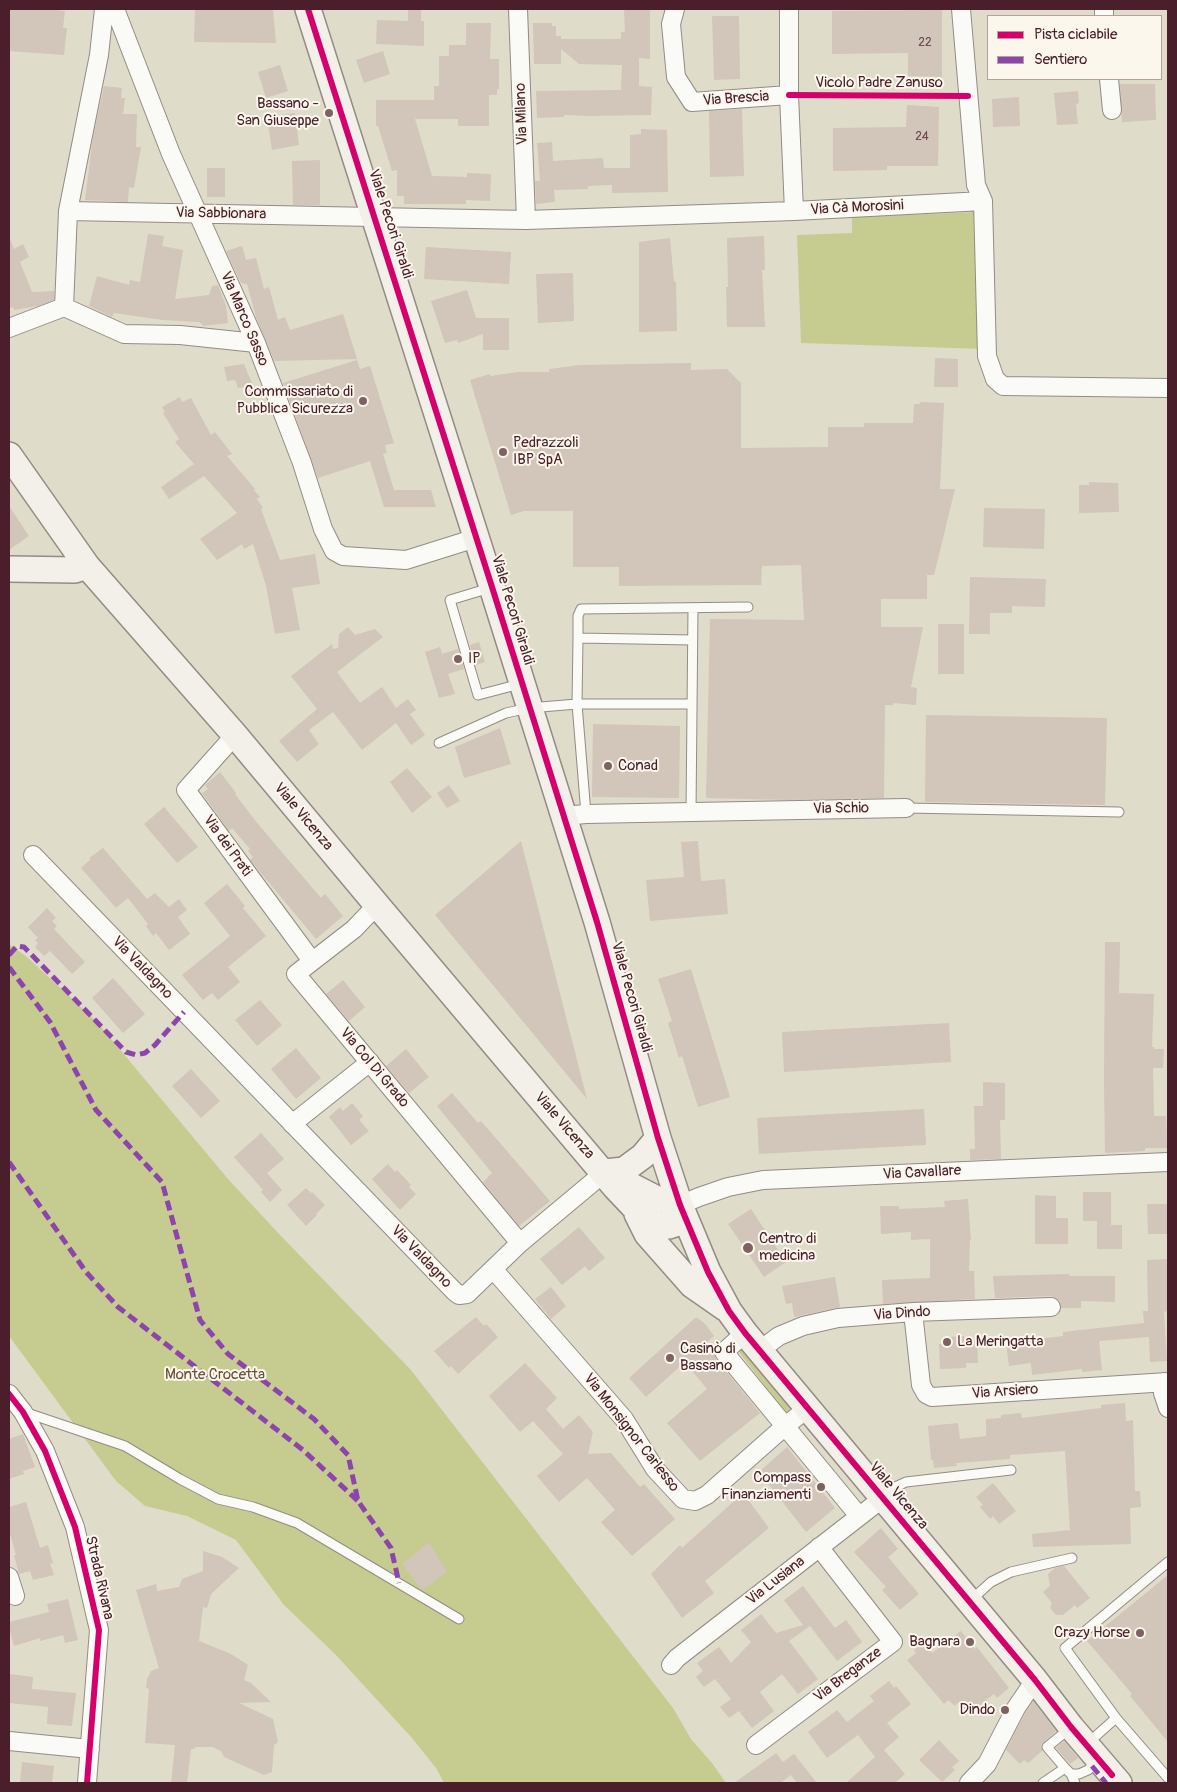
<!DOCTYPE html>
<meta charset="utf-8">
<style>
body{margin:0}
#map{position:relative;width:1177px;height:1792px;overflow:hidden;background:#e0dcca;font-family:Pangolin,sans-serif}
canvas{display:block}
.frame{position:absolute;inset:0;border:10px solid #4a1f2b;pointer-events:none}
.legend{position:absolute;left:987px;top:15px;width:175px;height:65px;box-sizing:border-box;background:#fbf7ec;border:1px solid #b4a19f;margin:0;padding:6px 9px;list-style:none;font-size:15px;color:#4a1f2b}
.legend li{display:flex;align-items:center;gap:10px;height:25px}
.legend b{width:25px;border:1px solid #b4a19f}
</style>
<div id="map">
<canvas width="1177" height="1792"></canvas>
<div class="frame"></div>
<ul class="legend">
<li><b style="height:6px;background:#d6006c"></b>Pista ciclabile</li>
<li><b style="height:6px;background:#8e44ad"></b>Sentiero</li>
</ul>
</div>
<script>
const c = document.querySelector('canvas').getContext('2d');
c.lineJoin = 'round';
function fillPath(path, color) { c.fillStyle = color; c.fill(path, 'evenodd'); }
const poly = rows => new Path2D(rows.map(r => 'M' + r).join(''));
function strokePath(path, color, width, dash) { c.strokeStyle = color; c.lineWidth = width; c.lineCap = dash ? 'butt' : 'round'; c.setLineDash(dash || []); c.stroke(path); }
function write(font, color, halo, rows, align = 'center') {
  c.font = font + ' Pangolin,sans-serif'; c.lineWidth = 4; c.setLineDash([]); c.textBaseline = 'middle'; c.strokeStyle = halo; c.fillStyle = color; for (const [text, x, y, turn = 0] of rows) {
    c.save(); c.translate(x, y); c.rotate((+turn || 0) * Math.PI / 180); c.textAlign = isNaN(turn) ? turn : align; if (halo) c.strokeText(text, 0, 0); c.fillText(text, 0, 0); c.restore();
  }
}
fillPath(poly([
 [976,212,983,349,801,343,797,235,852,233,852,217],
 [9,944,28,958,97,1022,228,1179,281,1236,411,1370,673,1708,691,1739,712,1763,726,1783,444,1783,436,1768,412,1738,335,1654,284,1605,236,1540,187,1516,145,1506,116,1481,9,1336],
 [740,1345,787,1404,791,1411,788,1416,736,1348]
]), '#c6cc90');
fillPath(poly([
 [9,9,44,9,65,11,63,28,67,28,64,55,9,51],
 [195,9,273,10,276,43,194,42],
 [408,9,421,9,421,21,424,21,424,46,376,44,377,20,408,21],
 [624,9,650,9,650,59,639,58,639,86,652,87,651,115,589,116,564,115,564,117,537,118,536,91,621,90,622,65,579,64,561,49,561,64,534,64,533,23,552,23,552,26,556,26,556,36,561,36,561,39,621,39,621,32,625,32],
 [942,10,942,77,908,76,908,53,832,54,832,11],
 [712,16,739,16,740,79,714,80],
 [466,23,491,23,490,59,499,59,499,89,497,89,497,95,489,95,489,126,458,126,458,119,415,119,432,176,467,177,467,173,491,174,490,201,466,200,466,204,404,204,404,196,397,196,397,170,392,171,378,126,376,126,376,100,434,100,434,86,439,86,439,56,449,56,449,45,466,45],
 [383,51,390,74,364,83,356,60],
 [280,65,288,91,266,98,258,72],
 [1120,84,1155,84,1156,120,1122,122],
 [104,86,122,88,121,98,125,98,123,114,137,114,136,147,141,147,134,188,129,187,128,202,85,200,93,137],
 [1078,91,1079,103,1076,104,1078,124,1057,125,1054,93],
 [1019,97,1020,126,993,127,992,99],
 [907,105,939,107,938,166,887,166,887,170,833,171,833,128,906,127],
 [742,109,744,176,710,177,709,111],
 [295,113,299,145,272,150,267,117],
 [641,129,667,130,668,192,612,193,612,185,588,186,588,189,554,190,555,202,536,204,535,181,540,181,537,143,552,142,553,161,603,158,604,168,630,168,630,135,641,134],
 [320,160,320,205,293,205,292,161],
 [207,168,225,168,225,197,207,197],
 [148,234,164,236,162,246,183,250,175,299,209,295,212,286,218,285,226,306,228,323,203,326,202,324,199,322,163,320,114,313,112,317,89,306,97,276,129,285,130,280,140,282],
 [9,236,14,249,23,244,29,257,20,262,32,292,54,291,54,300,38,306,14,310,13,307,9,308],
 [764,236,765,270,762,270,765,327,727,327,726,287,728,287,727,238],
 [670,238,674,282,676,282,677,331,639,332,639,242],
 [242,246,246,260,256,258,264,289,269,287,278,320,285,317,290,330,343,314,357,359,274,361,256,317,247,284,241,283,226,251],
 [426,247,511,252,509,284,424,279],
 [573,273,574,321,538,323,536,274],
 [467,290,476,318,509,318,509,350,483,350,483,334,458,343,457,340,445,343,431,301],
 [935,358,958,359,958,387,934,387],
 [357,360,360,369,370,366,394,443,385,445,387,453,383,454,394,490,431,490,436,507,384,507,370,461,318,478,283,383],
 [691,363,691,370,727,369,741,383,741,448,828,447,828,427,864,427,864,423,913,423,914,404,920,404,920,402,944,403,940,489,955,489,934,575,927,575,927,599,881,599,881,627,923,627,911,687,917,688,916,705,893,703,893,705,885,705,884,798,789,800,706,798,710,619,804,620,801,565,762,566,761,585,619,586,619,567,573,567,573,511,524,511,511,515,470,380,490,374,490,376,518,372,549,372,549,369,580,365],
 [244,364,253,386,238,388,235,380,227,381,224,367],
 [180,397,182,402,191,398,211,435,215,432,232,454,227,456,255,489,254,490,260,497,257,499,263,508,261,509,280,560,315,554,320,584,292,588,300,630,275,634,266,586,253,544,244,549,242,544,217,560,200,539,237,513,204,476,169,499,161,487,194,464,175,442,179,439,163,413,165,412,162,407],
 [1089,482,1118,483,1119,512,1079,513,1079,485,1089,485],
 [9,506,29,536,9,550],
 [984,508,1045,509,1044,549,983,547],
 [970,577,1046,579,1045,607,1012,606,1012,613,990,613,990,634,969,634],
 [938,624,964,624,964,674,938,674],
 [348,627,355,635,375,629,383,637,337,672,360,703,382,687,396,708,408,699,416,710,410,714,425,735,411,745,396,723,362,750,333,712,309,730,319,744,297,762,279,741,317,709,291,676,332,644,333,649,338,648,339,634],
 [479,642,485,662,476,665,470,645],
 [440,647,442,654,458,649,464,669,448,674,455,694,439,698,425,652],
 [926,715,1107,718,1105,805,925,802],
 [593,724,680,726,679,798,592,797],
 [500,728,511,764,464,778,455,747],
 [407,768,432,797,412,813,390,782],
 [220,772,236,793,235,794,258,824,321,898,325,894,343,916,316,939,250,860,253,857,248,851,250,849,232,828,229,831,202,793,208,789,205,785],
 [449,785,460,801,447,808,437,793],
 [164,807,198,847,177,863,144,824],
 [521,841,587,1099,435,915],
 [698,841,701,881,725,879,728,914,650,921,646,880,684,877,681,842],
 [103,848,147,899,155,893,169,907,179,899,187,910,178,917,190,934,169,950,156,933,153,936,146,926,148,924,128,898,116,908,81,868,91,859,89,858],
 [227,884,245,906,243,908,266,936,228,967,240,982,218,1000,212,993,203,1000,182,975,230,936,204,903],
 [47,908,56,918,52,921,57,926,54,929,85,962,72,974,50,951,44,956,35,947,38,943,35,940,38,938,28,927],
 [1105,942,1120,942,1119,993,1154,994,1152,1047,1154,1047,1154,1049,1164,1049,1163,1068,1153,1068,1154,1116,1166,1116,1167,1148,1145,1148,1145,1151,1105,1153,1104,1078],
 [691,969,730,1097,698,1107,682,1056,679,1058,668,1023,672,1021,658,979],
 [113,978,145,1014,123,1033,92,998],
 [343,980,365,1007,349,1021,326,994],
 [260,1000,282,1025,257,1046,235,1020],
 [949,1023,951,1062,784,1072,782,1032],
 [296,1048,321,1078,296,1099,271,1069],
 [406,1049,429,1077,409,1093,386,1066],
 [191,1069,220,1101,201,1118,172,1086],
 [983,1082,1005,1083,1005,1120,1000,1120,1001,1159,970,1160,970,1149,975,1149,974,1106,983,1106],
 [452,1093,478,1123,481,1121,550,1201,519,1226,483,1182,492,1173,437,1106],
 [352,1103,363,1116,359,1120,369,1131,351,1145,329,1117,340,1107,343,1111],
 [924,1109,926,1145,759,1154,757,1118],
 [261,1133,284,1159,267,1173,282,1190,270,1202,261,1192,263,1190,234,1157],
 [388,1164,395,1172,397,1170,411,1185,409,1187,416,1194,400,1210,372,1179],
 [306,1188,311,1193,312,1192,325,1205,316,1214,317,1215,306,1226,287,1205],
 [1083,1192,1111,1192,1111,1225,1122,1225,1122,1249,1097,1249,1097,1221,1083,1221],
 [1035,1195,1056,1196,1056,1218,1068,1218,1068,1244,1035,1244],
 [968,1199,971,1240,970,1240,969,1271,974,1271,975,1299,883,1304,882,1280,930,1278,930,1239,911,1240,911,1232,881,1234,880,1206,899,1206,899,1209,945,1207,944,1201],
 [1147,1204,1168,1204,1168,1234,1148,1234],
 [751,1209,786,1262,764,1277,728,1224],
 [579,1227,605,1258,589,1271,585,1266,562,1285,540,1259],
 [1168,1259,1168,1311,1164,1312,1167,1361,1150,1362,1149,1337,1099,1341,1102,1370,1082,1372,1082,1369,1032,1375,1031,1363,1009,1366,1006,1343,1063,1336,1063,1332,1144,1323,1143,1311,1148,1311,1147,1260],
 [1069,1274,1069,1276,1115,1276,1115,1302,1081,1301,1081,1308,1061,1308,1060,1301,1051,1296,995,1298,993,1276],
 [835,1277,840,1307,794,1317,792,1303,786,1304,782,1286],
 [551,1287,566,1306,551,1319,535,1299],
 [476,1317,484,1326,486,1324,498,1337,458,1374,451,1366,449,1368,434,1351],
 [695,1318,698,1318,706,1325,714,1336,707,1342,714,1351,716,1359,760,1413,700,1461,667,1423,707,1389,685,1362,646,1397,629,1378],
 [964,1336,964,1341,977,1340,978,1363,966,1363,966,1368,940,1369,939,1344,950,1344,949,1337],
 [525,1363,557,1398,546,1409,563,1429,579,1415,593,1432,588,1454,611,1453,640,1487,644,1484,675,1519,632,1556,601,1522,615,1510,587,1478,559,1502,537,1476,563,1454,533,1421,520,1432,489,1396],
 [1125,1403,1126,1421,1133,1420,1135,1491,1140,1491,1141,1507,1130,1508,1131,1544,1033,1547,1032,1534,1070,1530,1065,1451,1010,1455,1010,1459,956,1463,957,1466,934,1468,933,1460,931,1460,928,1426,958,1423,960,1439,986,1436,986,1419,1001,1418,1001,1415,1021,1413,1022,1418,1101,1408,1101,1405],
 [23,1434,35,1467,23,1471,24,1474,9,1479,9,1439],
 [787,1447,835,1508,806,1532,759,1472],
 [993,1483,1016,1511,999,1524,993,1516,990,1519,980,1507,983,1505,976,1497],
 [743,1493,769,1528,705,1581,714,1593,682,1618,651,1574,680,1545,682,1548],
 [26,1502,40,1548,48,1545,53,1563,50,1564,54,1575,33,1580,30,1571,19,1574,14,1555,16,1555,9,1530,9,1507],
 [881,1528,898,1549,888,1557,919,1594,900,1610,882,1590,886,1587,854,1552],
 [429,1542,447,1572,422,1590,402,1564],
 [203,1551,222,1557,239,1568,211,1594,207,1608,203,1607,199,1641,231,1654,248,1665,244,1680,251,1683,271,1702,239,1703,273,1719,278,1742,274,1745,272,1772,264,1775,224,1757,221,1751,213,1747,195,1747,195,1749,191,1749,187,1783,171,1783,175,1745,145,1743,149,1689,146,1688,147,1679,151,1671,159,1668,136,1590,156,1584,157,1591,179,1587,182,1579,203,1571],
 [1064,1566,1090,1598,1077,1608,1075,1605,1063,1615,1056,1615,1050,1608,1052,1603,1043,1592,1050,1586,1048,1574,1055,1568],
 [1168,1575,1168,1742,1130,1696,1132,1694,1087,1641],
 [803,1586,835,1628,846,1620,862,1642,837,1661,810,1626,789,1641,818,1679,798,1694,782,1674,760,1692,774,1711,752,1728,739,1711,729,1718,720,1707,731,1699,715,1679,704,1687,696,1677,703,1671,697,1663,719,1647,731,1663,751,1642,741,1630,761,1614,776,1633,803,1625,784,1600],
 [68,1599,78,1640,65,1643,63,1635,40,1641,40,1638,14,1646,9,1627,9,1622,49,1612,47,1604],
 [961,1631,975,1649,977,1647,1009,1688,997,1698,994,1694,982,1703,970,1715,957,1703,955,1706,948,1700,944,1704,907,1660,916,1653,914,1650,924,1643,932,1653],
 [9,1674,33,1677,32,1689,76,1693,72,1726,47,1724,48,1707,9,1703],
 [889,1681,894,1688,896,1686,911,1704,887,1723,899,1737,884,1750,905,1774,895,1783,846,1783,875,1757,858,1735,827,1758,808,1732,837,1710,847,1722,874,1701,870,1696],
 [1033,1701,1056,1731,1043,1743,1041,1745,1042,1751,1028,1763,1024,1760,1020,1764,1006,1750,1025,1713],
 [939,1740,959,1761,952,1767,955,1770,942,1782,919,1760],
 [1064,1741,1078,1758,1070,1764,1056,1748],
 [776,1753,783,1762,794,1754,817,1783,797,1783,791,1775,780,1783,734,1783],
 [22,1762,54,1766,52,1783,20,1783]
]), '#d2c5b9');
const lane = poly([
 [490,588,450,600,478,695,520,684],
 [578,638,578,616,581,609,748,607],
 [691,704,577,704,578,638,692,640],
 [439,743,506,713,529,708,577,704,586,814],
 [906,808,1119,812],
 [691,812,693,608],
 [24,1412,125,1446,180,1479,218,1499,253,1507,297,1523,459,1619],
 [885,1497,895,1487,906,1482,1011,1470],
 [970,1601,991,1582,1011,1572,1072,1558],
 [1116,1718,1065,1648,1168,1562],
 [1069,1729,1047,1747,1065,1768,1071,1774,1079,1774,1088,1770,1098,1760],
 [1088,1743,1116,1718,1168,1778],
 [1071,1774,1075,1783],
 [1043,1783,1065,1768]
]);
const street = poly([
 [104,9,99,55,68,211,64,307,124,334,180,335,256,343],
 [115,9,171,154,256,343,302,463,323,529,334,551,343,556,406,560,476,538],
 [518,9,526,220],
 [675,9,671,24,676,77,692,102,789,95],
 [789,9,789,95,794,211],
 [961,9,976,185,983,201],
 [1104,9,1104,16],
 [1109,79,1112,110],
 [68,211,526,220,794,211,983,201,987,356,995,379,1003,386,1168,388],
 [9,328,64,307],
 [235,735,186,790,312,961],
 [563,816,586,814,906,808],
 [33,855,455,1292,459,1295,467,1294,520,1243,605,1172],
 [377,905,354,929,296,974,520,1243],
 [292,1124,370,1062],
 [680,1205,699,1197,728,1187,763,1180,1168,1162],
 [493,1269,624,1419,655,1469,683,1499,695,1501,707,1495,784,1427,808,1408],
 [913,1312,921,1385,926,1394,932,1397,1168,1382],
 [745,1333,724,1352,859,1516],
 [760,1350,779,1336,803,1326,838,1318,913,1312,1051,1307],
 [1163,1382,1163,1393,1168,1408],
 [9,1394,23,1412,45,1451,75,1527,99,1630,87,1783],
 [9,1577,15,1596],
 [671,1665,677,1658,883,1498],
 [9,1741,90,1749],
 [756,1745,893,1642,819,1547],
 [969,1783,987,1764,1016,1708,1035,1680]
]);
const secondary = poly([
 [308,9,492,587,597,922,658,1138,680,1205,708,1272,729,1311,745,1333,1035,1680,1071,1727,1119,1783],
 [9,455,87,566,235,735,377,905,615,1187,633,1206,656,1225,669,1226,686,1220],
 [9,569,75,570,87,566],
 [605,1172,624,1170,643,1156,658,1138],
 [614,1177,655,1198,680,1205],
 [637,1214,647,1234,692,1285,725,1308]
]);
strokePath(lane, '#948b84', 11);
strokePath(street, '#948b84', 20);
strokePath(secondary, '#948b84', 28);
strokePath(lane, '#fafaf7', 9);
strokePath(street, '#fafaf7', 18);
strokePath(secondary, '#f2f0e9', 25);
strokePath(poly([
 [9,955,17,946,24,947,126,1052,136,1055,145,1053,155,1045,184,1012],
 [9,967,50,1022,96,1110,162,1182,200,1320,228,1354,314,1419,348,1455,358,1501,391,1548,399,1583],
 [9,1162,86,1272,118,1307,303,1450,358,1501],
 [1092,1766,1106,1783]
]), '#8e44ad', 5, [10, 5]);
strokePath(poly([
 [308,9,492,587,597,922,658,1138,680,1205,708,1272,729,1311,745,1333,1035,1680,1071,1727,1112,1775],
 [789,95,968,96],
 [9,1394,23,1412,45,1451,75,1527,99,1630,87,1783]
]), '#d6006c', 6);
for (const [x, y, r, color] of [
 [329,113,5,"#7e6163"],
 [363,401,5,"#7e6163"],
 [503,452,5,"#7e6163"],
 [458,659,5,"#7e6163"],
 [608,766,5,"#7e6163"],
 [748,1248,6,"#7e6163"],
 [947,1342,5,"#7e6163"],
 [670,1358,5,"#7e6163"],
 [821,1487,5,"#7e6163"],
 [1140,1633,5,"#7e6163"],
 [970,1642,5,"#7e6163"],
 [1005,1710,5,"#7e6163"]
]) { const dot = new Path2D(); dot.arc(x, y, r, 0, 2 * Math.PI); c.fillStyle = color; c.fill(dot); strokePath(dot, '#fbf7ec', 2); }
write('12px', '#6d494f', null, [
 ["22",925,43],
 ["24",922,137]
]);
write('15px', '#4a1f2b', '#fbf7ec', [
 ["Vicolo Padre Zanuso",879,83],
 ["Via Brescia",736,99,-4],
 ["Via Milano",522,114,-92],
 ["Via Cà Morosini",857,208,-3],
 ["Via Sabbionara",221,214,1],
 ["Viale Pecori Giraldi",390,224,72],
 ["Via Marco Sasso",244,319,67],
 ["Viale Pecori Giraldi",512,610,73],
 ["Via Schio",841,809,-1],
 ["Viale Vicenza",303,817,50],
 ["Via dei Prati",227,846,54],
 ["Via Valdagno",142,968,46],
 ["Viale Pecori Giraldi",631,997,74],
 ["Via Col Di Grado",374,1068,50],
 ["Viale Vicenza",564,1126,49],
 ["Via Cavallare",922,1173,-3],
 ["Via Valdagno",421,1257,46],
 ["Via Dindo",902,1314,-4],
 ["Via Arsiero",1005,1392,-4],
 ["Via Monsignor Carlesso",631,1433,52],
 ["Viale Vicenza",898,1496,50],
 ["Strada Rivana",99,1578,77],
 ["Via Lusiana",776,1581,-38],
 ["Via Breganze",848,1675,-37]
]);
write('15px', '#4a1f2b', '#fbf7ec', [
 ["Bassano -",319,104],
 ["San Giuseppe",319,121],
 ["Commissariato di",353,392],
 ["Pubblica Sicurezza",353,409],
 ["Pedrazzoli",513,443,"left"],
 ["IBP SpA",513,460,"left"],
 ["IP",468,659,"left"],
 ["Conad",618,766,"left"],
 ["Centro di",759,1239,"left"],
 ["medicina",759,1256,"left"],
 ["La Meringatta",957,1342,"left"],
 ["Casinò di",680,1349,"left"],
 ["Bassano",680,1366,"left"],
 ["Compass",811,1478],
 ["Finanziamenti",811,1495],
 ["Crazy Horse",1130,1633],
 ["Bagnara",960,1642],
 ["Dindo",995,1710]
], 'right');
write('15px', '#694f3b', '#fbf7ec', [
 ["Monte Crocetta",215,1375]
]);
</script>
